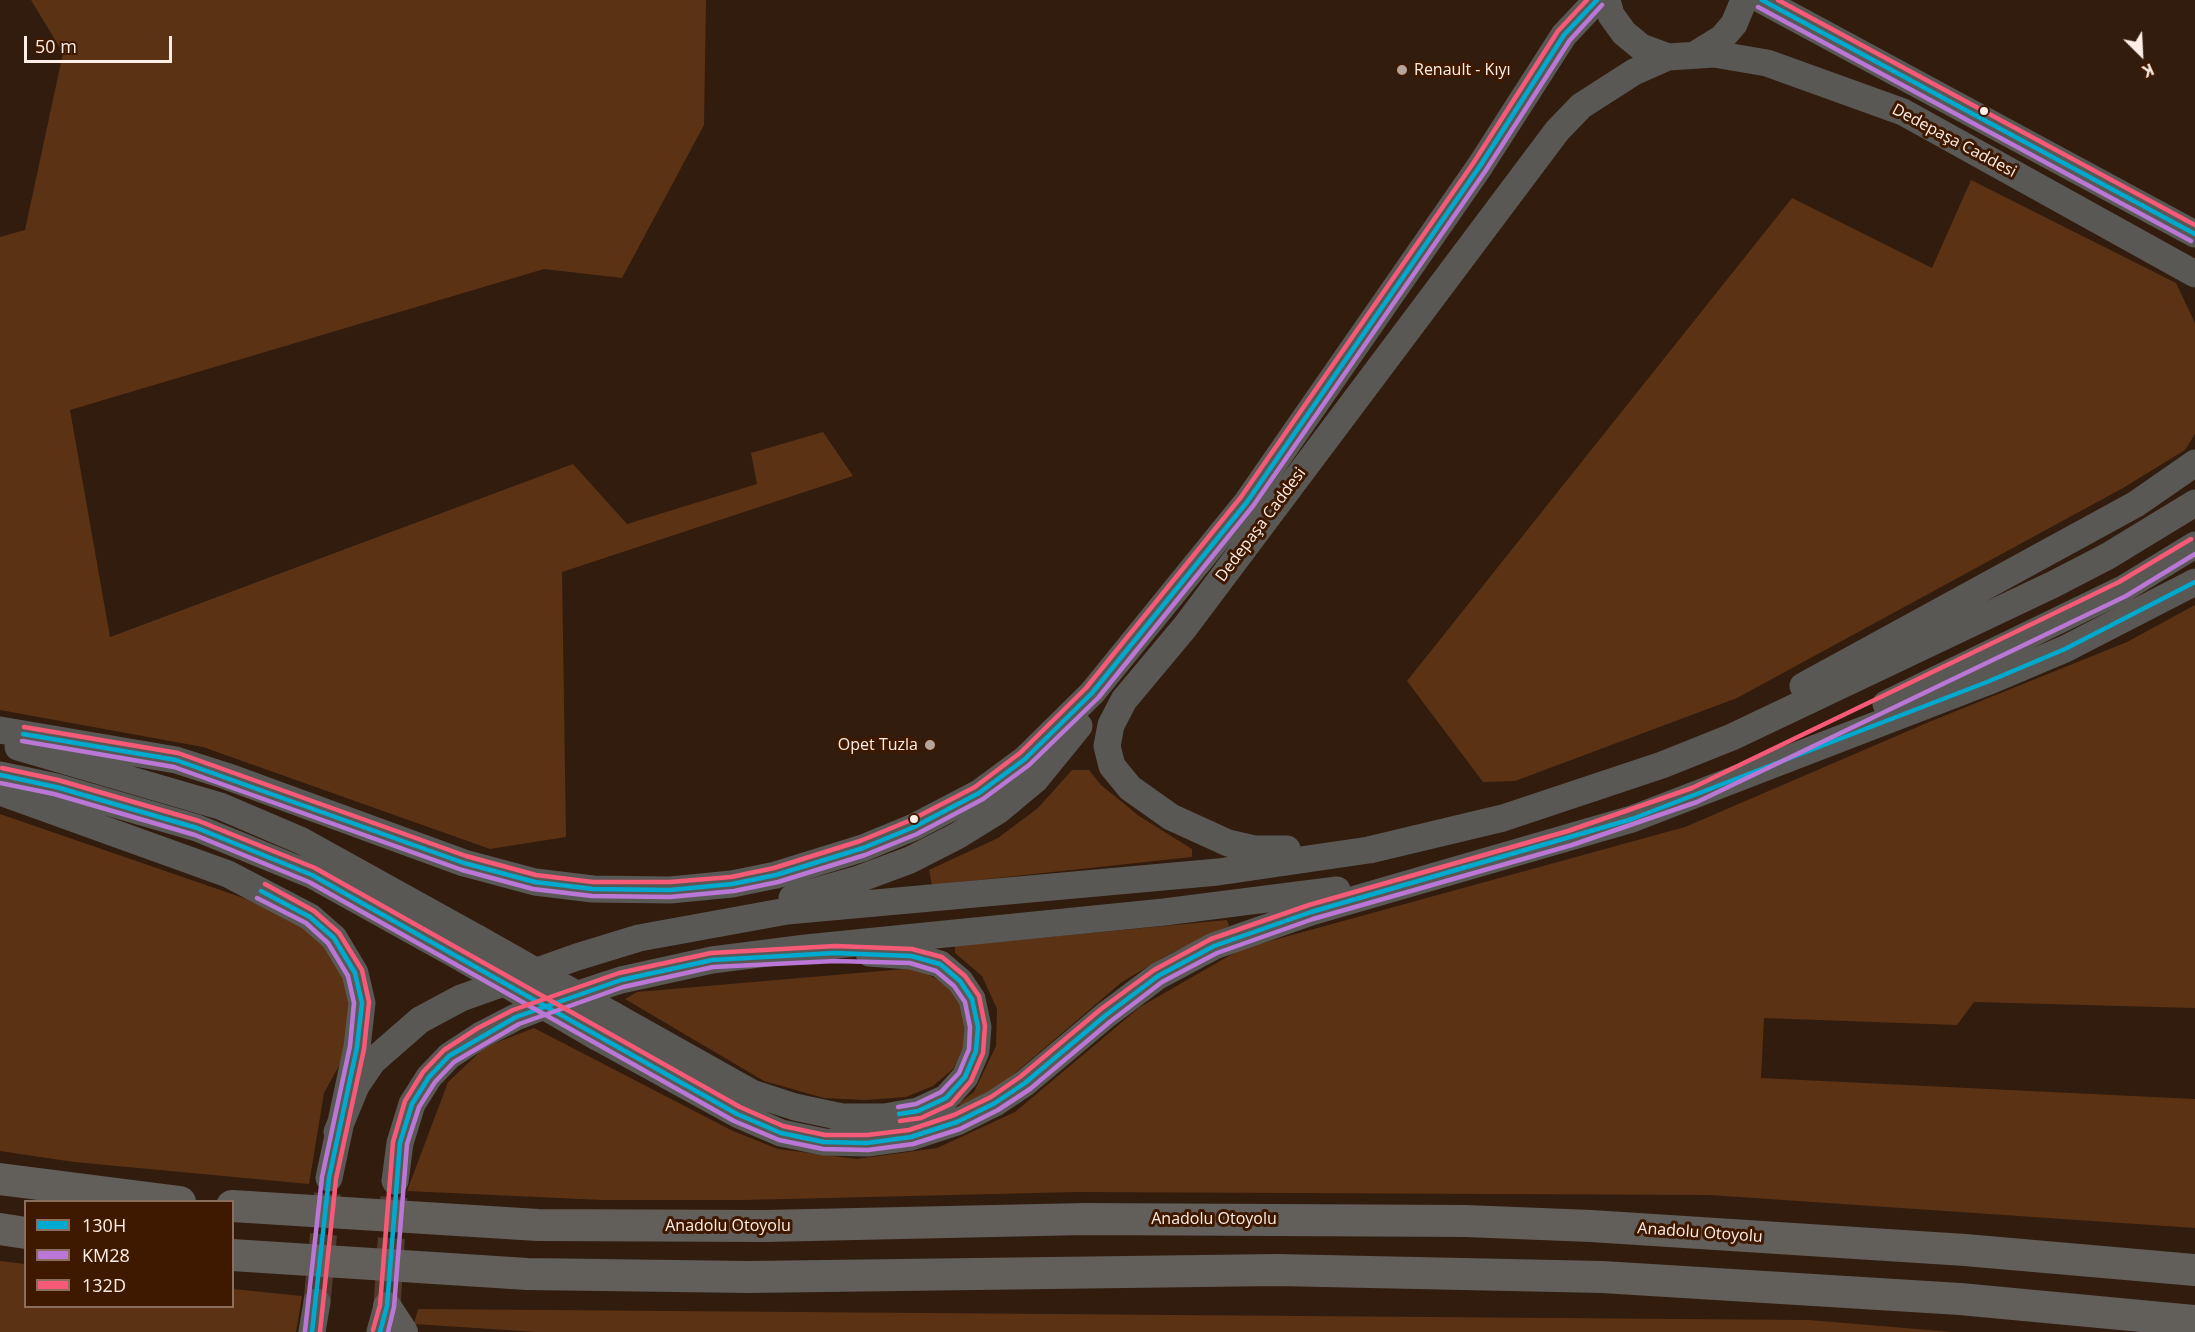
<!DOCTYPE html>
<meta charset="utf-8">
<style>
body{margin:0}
#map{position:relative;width:2195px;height:1332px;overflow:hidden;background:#311c0e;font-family:"Open Sans",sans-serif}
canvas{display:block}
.legend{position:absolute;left:24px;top:1200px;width:210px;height:108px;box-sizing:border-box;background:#3f1800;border:2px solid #8b6e5c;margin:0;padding:8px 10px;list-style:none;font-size:18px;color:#fdefe7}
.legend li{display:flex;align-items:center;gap:12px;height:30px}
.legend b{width:30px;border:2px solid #8b6e5c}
.north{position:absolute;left:2111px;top:24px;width:60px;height:60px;-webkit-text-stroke:4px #3f1800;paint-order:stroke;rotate:156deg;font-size:16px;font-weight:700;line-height:24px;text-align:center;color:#fdefe7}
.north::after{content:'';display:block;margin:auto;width:21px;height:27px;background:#fdefe7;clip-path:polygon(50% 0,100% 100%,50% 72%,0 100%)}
.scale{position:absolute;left:24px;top:36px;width:148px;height:27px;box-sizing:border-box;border:3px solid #fdefe7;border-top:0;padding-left:8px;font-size:18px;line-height:21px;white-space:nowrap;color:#fdefe7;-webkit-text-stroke:4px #3f1800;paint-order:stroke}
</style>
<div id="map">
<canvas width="2195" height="1332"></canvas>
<ul class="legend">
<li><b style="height:8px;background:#00a9ce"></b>130H</li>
<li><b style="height:8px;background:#ba77d6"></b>KM28</li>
<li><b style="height:8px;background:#f75a77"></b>132D</li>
</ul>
<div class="north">K</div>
<div class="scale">50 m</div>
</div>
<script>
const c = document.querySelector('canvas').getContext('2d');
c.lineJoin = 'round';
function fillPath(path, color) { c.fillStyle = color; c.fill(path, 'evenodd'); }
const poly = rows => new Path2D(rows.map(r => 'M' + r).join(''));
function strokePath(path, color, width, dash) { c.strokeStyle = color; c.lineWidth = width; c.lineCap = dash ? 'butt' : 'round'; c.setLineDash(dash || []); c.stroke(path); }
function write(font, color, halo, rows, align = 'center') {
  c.font = font + ' "Open Sans",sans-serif'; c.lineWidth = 6; c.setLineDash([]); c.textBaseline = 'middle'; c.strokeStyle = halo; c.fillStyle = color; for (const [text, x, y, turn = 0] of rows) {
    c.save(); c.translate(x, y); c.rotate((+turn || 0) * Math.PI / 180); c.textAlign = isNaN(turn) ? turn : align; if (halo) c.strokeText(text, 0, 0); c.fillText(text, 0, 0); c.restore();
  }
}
fillPath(poly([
 [31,0,706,0,704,125,622,278,544,269,70,410,110,637,573,464,627,524,757,484,751,453,823,432,853,476,562,572,566,837,490,849,203,747,0,710,0,237,25,230,63,53],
 [1971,180,2176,283,2195,323,2195,434,2185,450,2123,488,1737,698,1515,781,1483,782,1407,681,1792,198,1932,268],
 [2195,605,2195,1008,1974,1002,1957,1025,1764,1018,1761,1078,2195,1099,2195,1228,1710,1195,1077,1192,744,1200,602,1200,407,1191,448,1082,485,1047,534,1028,733,1131,778,1149,857,1159,937,1148,1015,1112,1140,1007,1241,949,1685,827,1929,722,2127,642],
 [1072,770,1089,770,1101,785,1139,816,1192,849,1192,857,932,885,929,870,998,838,1038,808],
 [0,814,255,902,309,926,340,963,353,995,351,1030,340,1064,324,1093,309,1184,74,1162,0,1151],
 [1227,920,1229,926,1169,954,1122,982,1001,1085,963,1107,958,1104,974,1092,996,1046,997,1009,982,976,955,953,955,946],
 [916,968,955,989,968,1015,967,1040,953,1069,933,1086,906,1097,865,1100,824,1098,764,1081,625,999,637,992],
 [0,1261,25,1264,26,1306,232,1306,233,1289,302,1296,296,1332,0,1332],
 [418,1309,1809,1320,1953,1332,537,1332,414,1324]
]), '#5c3215');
strokePath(poly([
 [317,1302,329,1178],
 [387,1306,395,1181]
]), '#503c2f', 27, [27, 14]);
strokePath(poly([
 [1607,0,1611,15,1624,33,1641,47,1668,57,1714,54,1767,63,1903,112,2195,274],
 [1762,0,2195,234],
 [1696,54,1722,38,1734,24,1744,0],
 [1803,686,2136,504,2195,463],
 [1886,704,2123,589,2195,545],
 [0,730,176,760,226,776,464,863,535,882,593,889,670,890,732,884,776,875,863,848,914,827,979,793,1025,759,1092,693,1247,502,1480,166,1564,35,1597,0],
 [18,747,220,806,302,841,477,938],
 [0,775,56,787,197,828,312,875,465,960],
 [0,792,228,874,310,917,334,938,355,973,362,1003,357,1047,329,1178],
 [1287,849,1254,849,1228,843,1171,817,1130,788,1112,766,1107,746,1111,725,1124,700,1185,627,1557,131,1581,106,1634,72,1668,57],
 [792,898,859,879,910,860,957,836,999,810,1035,780,1079,726],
 [613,1015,752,1093,795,1107,842,1117,885,1117,918,1111,946,1098,965,1077,976,1051,978,1027,972,999,960,981,940,964,911,956,869,953],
 [597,1037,737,1114,781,1133,824,1142,867,1143,911,1137,957,1122,995,1103,1025,1083,1106,1015,1158,976,1214,946,1311,912,1632,819,1987,682,2065,649,2195,582],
 [337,1132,356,1086,373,1061,420,1020,461,998,577,957,639,938,787,911,1218,872,1369,850,1503,818,1662,765,1732,737,2054,584,2108,556,2195,503],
 [395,1181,400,1143,412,1104,429,1077,449,1056,481,1035,516,1017,560,1000,621,980,712,960,806,948,1164,912,1337,890],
 [312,1332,317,1302],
 [380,1332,387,1306]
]), '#5a5855', 27);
strokePath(poly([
 [387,1306,404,1332]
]), '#5e5b58', 28);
strokePath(poly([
 [0,1179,180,1202],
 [232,1206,538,1225,765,1226,1085,1219,1465,1221,1591,1226,1965,1250,2195,1270],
 [0,1229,26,1233],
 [232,1255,527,1274,749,1277,1277,1270,1602,1277,1960,1299,2195,1321]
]), '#625e5a', 32);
strokePath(poly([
 [477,938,613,1015],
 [465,960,597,1037]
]), '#5a5855', 27);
strokePath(poly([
 [1762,0,2195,234],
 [23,734,176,760,464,863,535,882,593,889,670,890,732,884,776,875,863,848,914,827,979,793,1025,759,1092,693,1247,502,1480,166,1564,35,1597,0],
 [0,775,56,787,197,828,312,875,737,1114,781,1133,824,1142,867,1143,911,1137,957,1122,995,1103,1025,1083,1106,1015,1158,976,1214,946,1311,912,1632,819,1987,682,2065,649,2195,582],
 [261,891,310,917,334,938,355,973,362,1003,357,1047,329,1178,312,1332],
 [380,1332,387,1306,400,1143,412,1104,429,1077,449,1056,516,1017,621,980,712,960,835,953,911,956,940,964,960,981,972,999,978,1027,976,1051,965,1077,946,1098,918,1111,899,1114]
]), '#00a9ce', 4.5);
strokePath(poly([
 [1758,7,2191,241],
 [22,741,174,767,462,870,533,889,592,896,670,897,734,891,778,882,865,855,917,834,983,799,1029,765,1098,698,1253,506,1486,170,1570,40,1602,5],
 [0,783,54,794,195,835,309,882,734,1121,779,1140,823,1149,868,1150,913,1144,960,1129,998,1110,1030,1089,1111,1021,1162,982,1217,953,1313,919,1572,845,1697,802,2126,596,2195,554],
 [257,898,306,923,328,943,348,976,354,1003,350,1046,322,1177,305,1331],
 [388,1332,394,1307,407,1144,419,1107,435,1082,454,1062,519,1024,623,987,713,967,835,961,910,963,936,971,954,986,965,1002,970,1027,969,1049,959,1073,941,1092,916,1104,898,1107]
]), '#ba77d6', 4.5);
strokePath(poly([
 [1778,0,2195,225],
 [24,727,178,753,466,856,536,875,593,882,670,882,731,877,774,868,860,841,911,820,975,787,1020,753,1086,688,1241,497,1474,162,1558,31,1587,0],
 [2,768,58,780,199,821,315,868,740,1107,783,1126,825,1135,867,1135,909,1130,954,1115,991,1097,1020,1077,1101,1009,1154,970,1211,939,1309,905,1568,831,1692,788,2119,582,2191,539],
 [265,884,314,911,339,933,362,970,369,1002,364,1049,336,1179,320,1332],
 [373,1330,380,1305,393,1142,405,1101,423,1072,444,1050,478,1028,513,1010,619,973,711,953,835,946,912,949,942,957,965,976,979,996,985,1026,983,1053,971,1081,951,1104,921,1118,900,1121]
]), '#f75a77', 4.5);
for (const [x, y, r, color] of [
 [1402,70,6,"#b6a59b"],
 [1984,111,5,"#fdefe7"],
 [930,745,6,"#b6a59b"],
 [914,819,5,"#fdefe7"]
]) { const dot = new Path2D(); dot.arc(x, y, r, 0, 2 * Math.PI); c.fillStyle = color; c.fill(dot); strokePath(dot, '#3f1800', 2); }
write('16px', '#fdefe7', '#3f1800', [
 ["Renault - Kıyı",1414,70],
 ["Opet Tuzla",918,745,"right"]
], 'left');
write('16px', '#fdefe7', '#3f1800', [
 ["Dedepaşa Caddesi",1954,141,28],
 ["Dedepaşa Caddesi",1261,525,-53],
 ["Anadolu Otoyolu",1214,1219],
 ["Anadolu Otoyolu",728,1226],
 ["Anadolu Otoyolu",1700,1233,4]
]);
</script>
